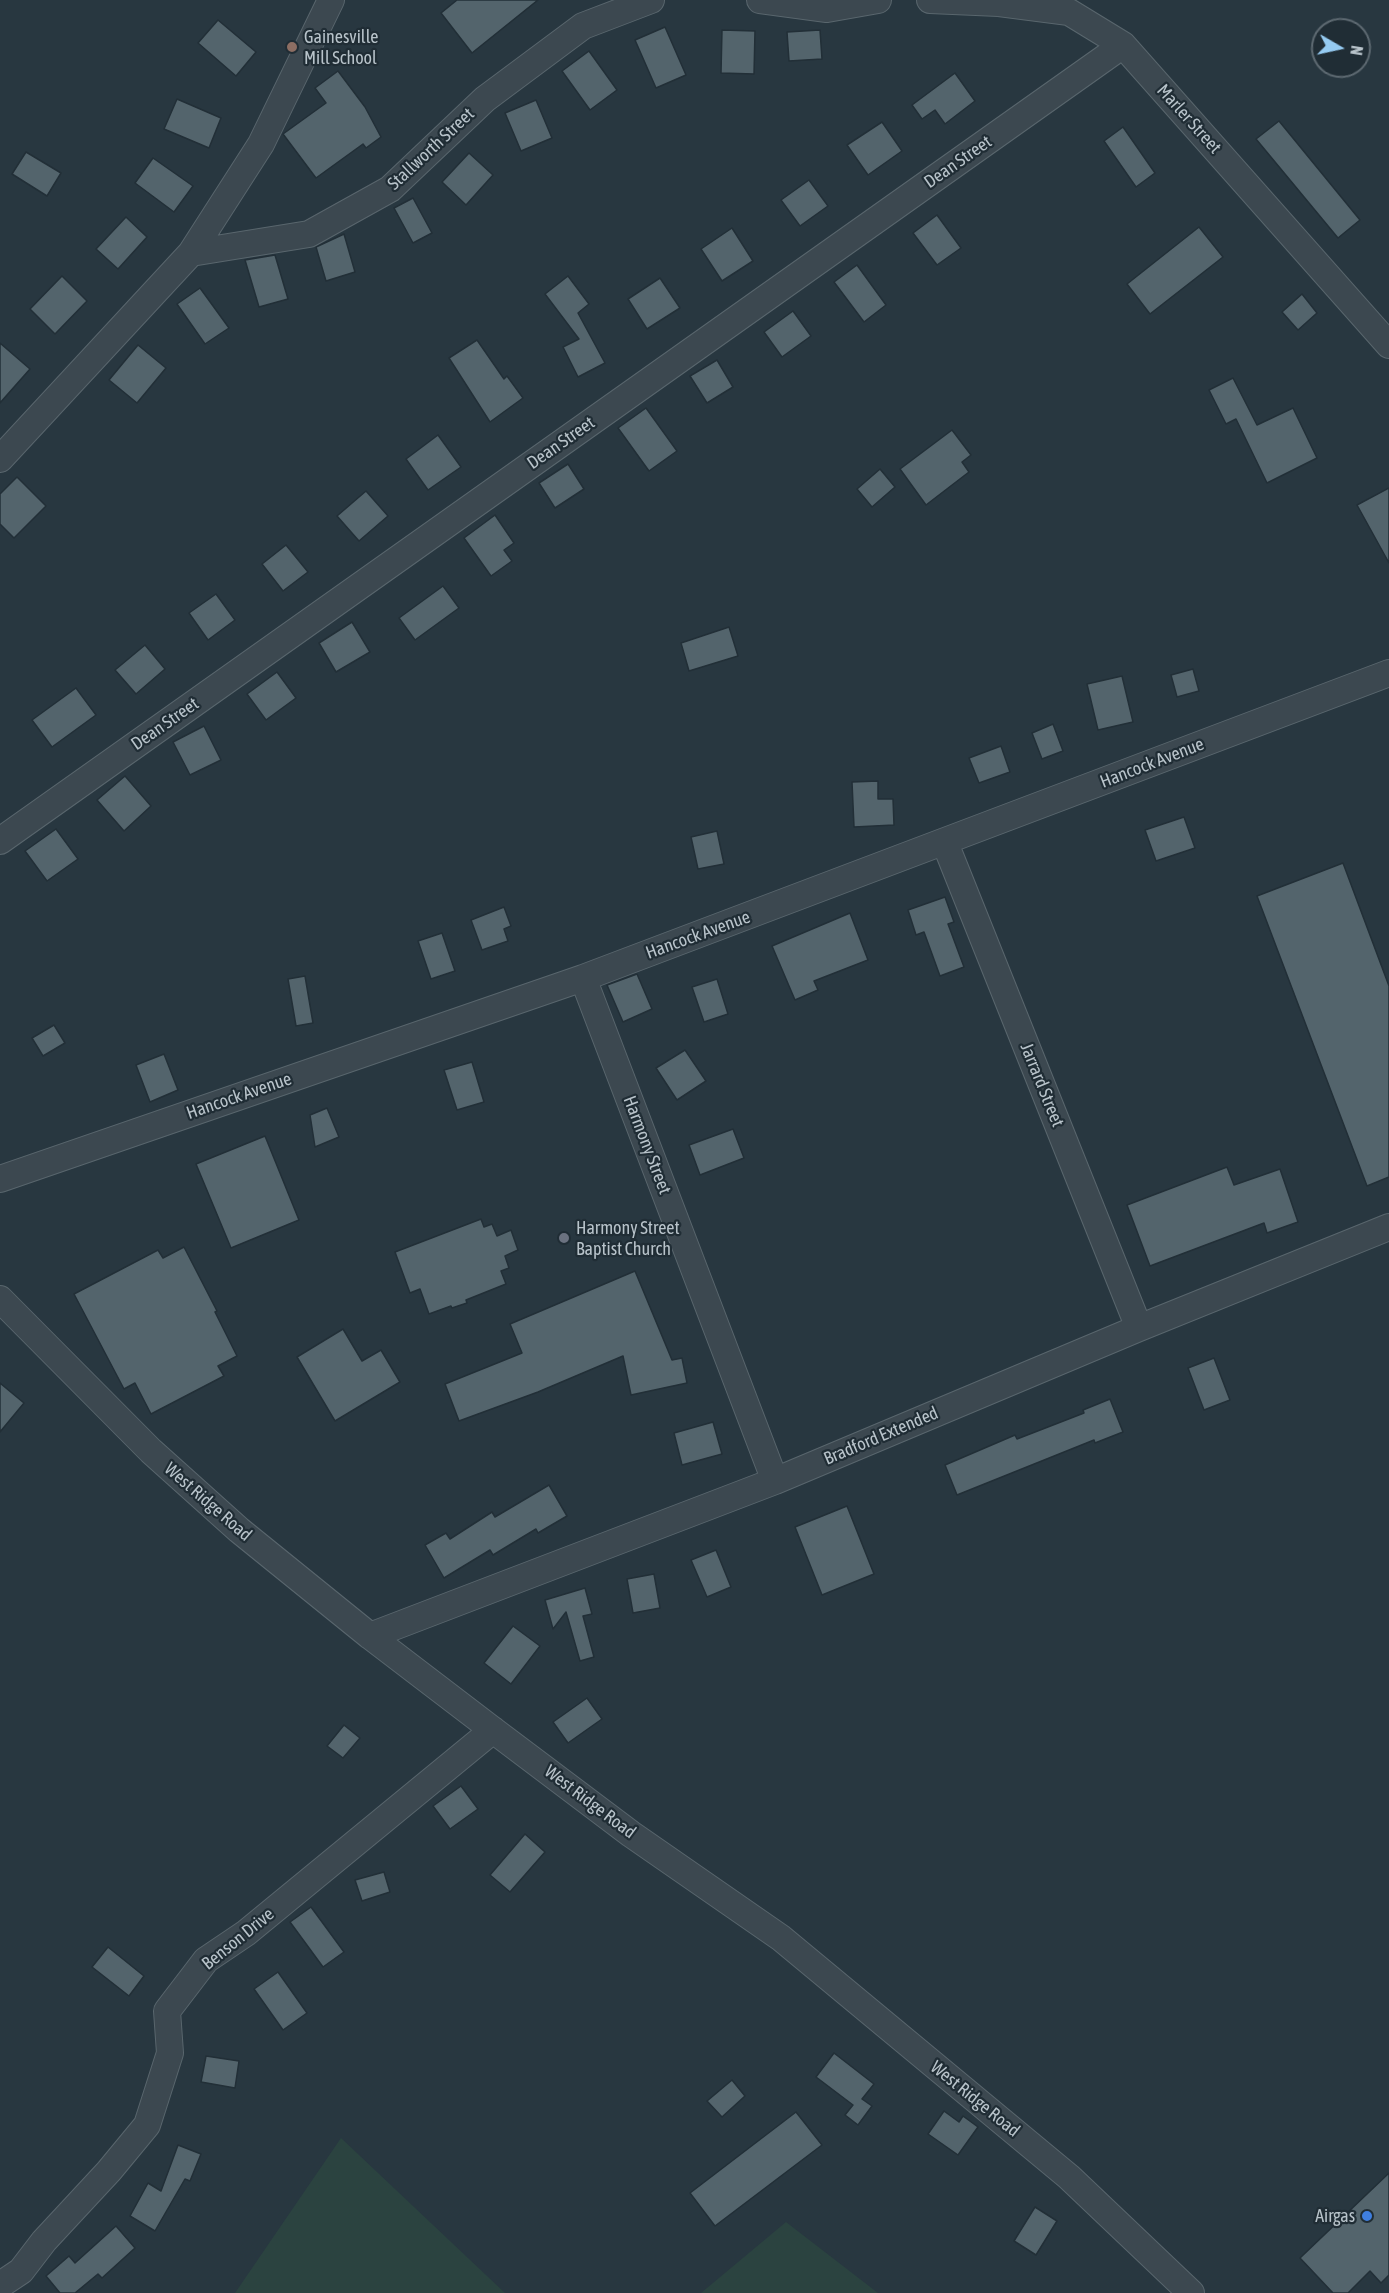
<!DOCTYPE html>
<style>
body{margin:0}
#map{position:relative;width:1389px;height:2293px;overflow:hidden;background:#283740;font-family:"Asap Condensed",sans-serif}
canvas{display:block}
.north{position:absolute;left:1311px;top:18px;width:60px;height:60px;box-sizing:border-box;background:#202d35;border:2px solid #5d6971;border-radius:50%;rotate:99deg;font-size:16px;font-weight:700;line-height:24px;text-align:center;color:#b8c3ca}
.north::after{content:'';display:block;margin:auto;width:21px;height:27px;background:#95cbf2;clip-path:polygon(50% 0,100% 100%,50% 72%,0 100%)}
</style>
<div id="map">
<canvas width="1389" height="2293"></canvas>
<div class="north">N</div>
</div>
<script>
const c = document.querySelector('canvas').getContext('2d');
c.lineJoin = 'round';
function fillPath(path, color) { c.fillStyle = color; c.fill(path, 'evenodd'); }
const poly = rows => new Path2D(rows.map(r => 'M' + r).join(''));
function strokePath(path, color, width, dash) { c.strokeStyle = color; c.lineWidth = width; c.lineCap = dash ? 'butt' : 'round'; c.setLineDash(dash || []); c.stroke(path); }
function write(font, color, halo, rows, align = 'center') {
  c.font = font + ' "Asap Condensed",sans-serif'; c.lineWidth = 4.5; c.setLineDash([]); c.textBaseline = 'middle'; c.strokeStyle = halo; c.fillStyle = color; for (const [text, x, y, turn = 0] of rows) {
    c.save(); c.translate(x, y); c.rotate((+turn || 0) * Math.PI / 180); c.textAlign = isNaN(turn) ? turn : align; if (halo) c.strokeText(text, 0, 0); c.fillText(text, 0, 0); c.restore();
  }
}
fillPath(poly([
 [341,2138,505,2293,235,2293],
 [786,2222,878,2293,701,2293]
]), '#2b4340');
const building = poly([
 [457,0,538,0,472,53,441,13,457,0],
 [218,20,256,52,236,76,198,43,218,20],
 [665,27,686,75,656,88,635,40,665,27],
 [722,30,755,31,754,74,721,73,722,30],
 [820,30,822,59,789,61,787,32,820,30],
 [589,51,617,90,590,110,562,71,589,51],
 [338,71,365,107,381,137,366,148,363,144,316,178,283,134,326,103,315,88,338,71],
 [955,73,975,101,945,124,935,110,922,119,912,105,955,73],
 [177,99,221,118,209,148,164,129,177,99],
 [536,100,552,138,521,151,505,113,536,100],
 [1279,121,1360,220,1338,238,1256,139,1279,121],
 [882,122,902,151,868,175,847,145,882,122],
 [1123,127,1155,173,1136,187,1104,141,1123,127],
 [26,152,61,173,47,196,12,174,26,152],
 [469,153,493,175,466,205,442,182,469,153],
 [153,158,193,186,174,212,135,183,153,158],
 [809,180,828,206,800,226,781,200,809,180],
 [413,198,432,233,413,243,394,208,413,198],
 [937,215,961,248,937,265,913,233,937,215],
 [126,217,147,237,118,269,96,249,126,217],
 [1199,227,1223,257,1150,314,1127,284,1199,227],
 [732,228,753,261,722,281,701,249,732,228],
 [344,234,355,272,326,281,316,247,344,234],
 [275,255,288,299,259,307,245,260,275,255],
 [857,265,886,305,864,322,834,282,857,265],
 [62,276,87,301,55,334,30,309,62,276],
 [568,276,589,304,578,313,605,363,578,377,563,347,579,339,545,294,568,276],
 [660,278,680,308,647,329,628,299,660,278],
 [200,288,229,328,205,344,177,304,200,288],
 [1302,294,1317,313,1298,330,1282,312,1302,294],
 [793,311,811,336,782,357,764,332,793,311],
 [477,340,504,379,507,376,523,398,490,422,449,358,477,340],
 [0,343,30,369,0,403,0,343],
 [138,345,166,368,137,403,109,380,138,345],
 [717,360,733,387,707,403,690,376,717,360],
 [1233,378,1257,425,1293,408,1317,458,1267,483,1236,419,1226,424,1209,390,1233,378],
 [646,408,677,451,649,471,618,428,646,408],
 [952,430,971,455,962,462,969,472,926,505,900,469,952,430],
 [438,435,461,467,428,490,406,459,438,435],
 [568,464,584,489,555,508,539,483,568,464],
 [880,469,895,487,872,507,857,489,880,469],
 [17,477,46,506,14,538,0,524,0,494,17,477],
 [1389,488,1389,563,1357,505,1389,488],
 [366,491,388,516,359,541,337,516,366,491],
 [495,515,514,543,504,550,512,561,491,576,464,538,495,515],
 [286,545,308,572,283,591,262,564,286,545],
 [443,586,459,608,415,640,399,618,443,586],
 [216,594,235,620,208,640,189,613,216,594],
 [352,622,370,652,336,672,319,643,352,622],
 [729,627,738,656,689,671,681,643,729,627],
 [145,645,165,669,136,694,115,670,145,645],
 [1193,669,1199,691,1177,697,1171,675,1193,669],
 [277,672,296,698,266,720,247,694,277,672],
 [1122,676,1133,722,1098,730,1087,684,1122,676],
 [76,688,96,715,52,747,32,720,76,688],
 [1053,724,1063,751,1042,759,1032,733,1053,724],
 [204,726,221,760,190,775,173,742,204,726],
 [1001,746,1010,772,979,783,969,758,1001,746],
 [125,776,151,806,124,831,97,800,125,776],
 [878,781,878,799,893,799,894,825,854,827,852,782,878,781],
 [1184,817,1195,848,1156,861,1145,830,1184,817],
 [56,829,78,859,47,881,25,851,56,829],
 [717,831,724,864,698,869,691,837,717,831],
 [1343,863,1389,986,1389,1177,1367,1186,1257,896,1343,863],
 [945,897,954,922,948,924,964,967,940,976,924,932,916,935,908,910,945,897],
 [504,907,511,926,504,929,508,941,482,950,471,920,504,907],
 [850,913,868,960,814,981,818,990,795,1000,772,946,850,913],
 [442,933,455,971,431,979,418,941,442,933],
 [637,974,652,1009,623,1022,607,985,637,974],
 [305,976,313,1023,296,1026,288,979,305,976],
 [717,979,728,1014,704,1022,692,987,717,979],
 [54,1025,65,1043,43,1056,32,1038,54,1025],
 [685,1050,706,1081,677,1100,656,1068,685,1050],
 [164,1054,178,1090,150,1102,136,1065,164,1054],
 [472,1062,484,1102,457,1110,444,1070,472,1062],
 [327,1108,339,1137,315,1147,310,1115,327,1108],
 [733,1129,744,1158,700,1175,689,1145,733,1129],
 [265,1136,299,1220,231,1248,196,1164,265,1136],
 [1227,1167,1234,1185,1280,1169,1298,1222,1267,1233,1264,1223,1150,1266,1127,1205,1227,1167],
 [481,1219,484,1227,492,1224,497,1236,511,1230,518,1250,505,1256,509,1268,501,1271,506,1284,466,1300,467,1303,452,1308,451,1306,429,1314,420,1289,410,1293,395,1252,481,1219],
 [184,1247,217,1311,215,1312,237,1356,218,1366,224,1376,151,1414,135,1383,124,1389,74,1294,158,1250,163,1258,184,1247],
 [635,1271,672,1360,682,1358,687,1383,631,1395,623,1356,538,1392,459,1421,445,1384,522,1353,510,1324,635,1271],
 [343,1329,362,1361,381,1350,400,1382,335,1421,297,1357,343,1329],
 [1214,1358,1230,1400,1204,1410,1188,1368,1214,1358],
 [0,1383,24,1403,0,1432,0,1383],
 [1110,1399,1123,1432,1095,1443,1094,1440,957,1495,945,1465,1015,1435,1017,1439,1084,1413,1083,1410,1110,1399],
 [713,1422,722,1454,682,1465,674,1433,713,1422],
 [549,1485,567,1516,538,1533,536,1529,493,1555,490,1550,444,1578,425,1545,446,1533,450,1539,492,1512,495,1517,549,1485],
 [847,1506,874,1574,822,1595,795,1527,847,1506],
 [716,1550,731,1587,707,1597,691,1560,716,1550],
 [654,1574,660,1608,633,1613,627,1579,654,1574],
 [585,1588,592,1614,583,1616,594,1657,580,1661,566,1612,553,1629,545,1600,585,1588],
 [513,1626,540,1646,511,1684,484,1663,513,1626],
 [587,1698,602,1719,568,1743,553,1722,587,1698],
 [344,1725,360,1738,343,1758,327,1746,344,1725],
 [461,1786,478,1809,450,1829,433,1806,461,1786],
 [525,1834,545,1852,510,1892,490,1875,525,1834],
 [384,1872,390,1892,362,1901,355,1880,384,1872],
 [311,1907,344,1952,323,1967,290,1922,311,1907],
 [108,1947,144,1976,129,1996,92,1967,108,1947],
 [278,1972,307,2013,283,2030,254,1989,278,1972],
 [834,2053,874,2084,862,2099,872,2106,858,2125,845,2115,853,2105,816,2077,834,2053],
 [206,2056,239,2061,235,2088,201,2082,206,2056],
 [732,2080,745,2096,722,2117,707,2101,732,2080],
 [944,2111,959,2122,963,2116,978,2127,958,2155,928,2134,944,2111],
 [796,2112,822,2145,715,2226,690,2193,796,2112],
 [178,2145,201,2154,190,2181,185,2179,155,2231,130,2216,148,2183,161,2191,178,2145],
 [1389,2173,1389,2275,1381,2283,1370,2271,1348,2293,1333,2293,1300,2258,1389,2173],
 [1035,2207,1057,2221,1036,2255,1014,2241,1035,2207],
 [116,2226,135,2248,102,2278,98,2274,75,2293,60,2293,46,2276,69,2256,75,2263,116,2226]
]);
fillPath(building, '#53646c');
strokePath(building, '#222f37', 1.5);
const minor = poly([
 [760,0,827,9,878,0],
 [930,0,999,3,1069,12,1123,45,1389,345],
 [191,253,261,144,331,0],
 [0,459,191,253,309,234,390,189,485,99,583,26,651,0],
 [0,841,1123,45],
 [945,843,1139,1328],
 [583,978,775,1481],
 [0,1179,583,978,1389,673],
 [0,1299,151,1451,239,1530,370,1636,493,1730,631,1834,781,1938,1069,2177,1191,2293],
 [370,1636,775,1481,1139,1328,1389,1227],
 [0,2285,21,2271,44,2241,109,2171,147,2125,170,2053,167,2011,206,1960,246,1933,493,1730]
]);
strokePath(minor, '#59666d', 28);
strokePath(minor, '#3c4850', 26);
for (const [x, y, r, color] of [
 [292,47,6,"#8d6e63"],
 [564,1238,6,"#6b7280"],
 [1367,2216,6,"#3f7fe0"]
]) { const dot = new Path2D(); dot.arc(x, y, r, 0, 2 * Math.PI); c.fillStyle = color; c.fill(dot); strokePath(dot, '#202d35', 2); }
write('18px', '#b8c3ca', '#202d35', [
 ["Gainesville",304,37],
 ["Mill School",304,58],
 ["Harmony Street",576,1228],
 ["Baptist Church",576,1249],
 ["Airgas",1355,2216,"right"]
], 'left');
write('18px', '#b8c3ca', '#202d35', [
 ["Marler Street",1189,119,48],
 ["Stallworth Street",431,149,-43],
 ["Dean Street",958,162,-35],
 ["Dean Street",561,443,-35],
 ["Dean Street",165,724,-35],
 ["Hancock Avenue",1152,763,-21],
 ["Hancock Avenue",698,935,-20],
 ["Jarrard Street",1042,1085,68],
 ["Hancock Avenue",239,1096,-19],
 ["Harmony Street",647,1145,69],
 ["Bradford Extended",881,1436,-23],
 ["West Ridge Road",208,1502,41],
 ["West Ridge Road",590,1802,37],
 ["Benson Drive",238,1939,-39],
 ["West Ridge Road",975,2099,39]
]);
</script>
